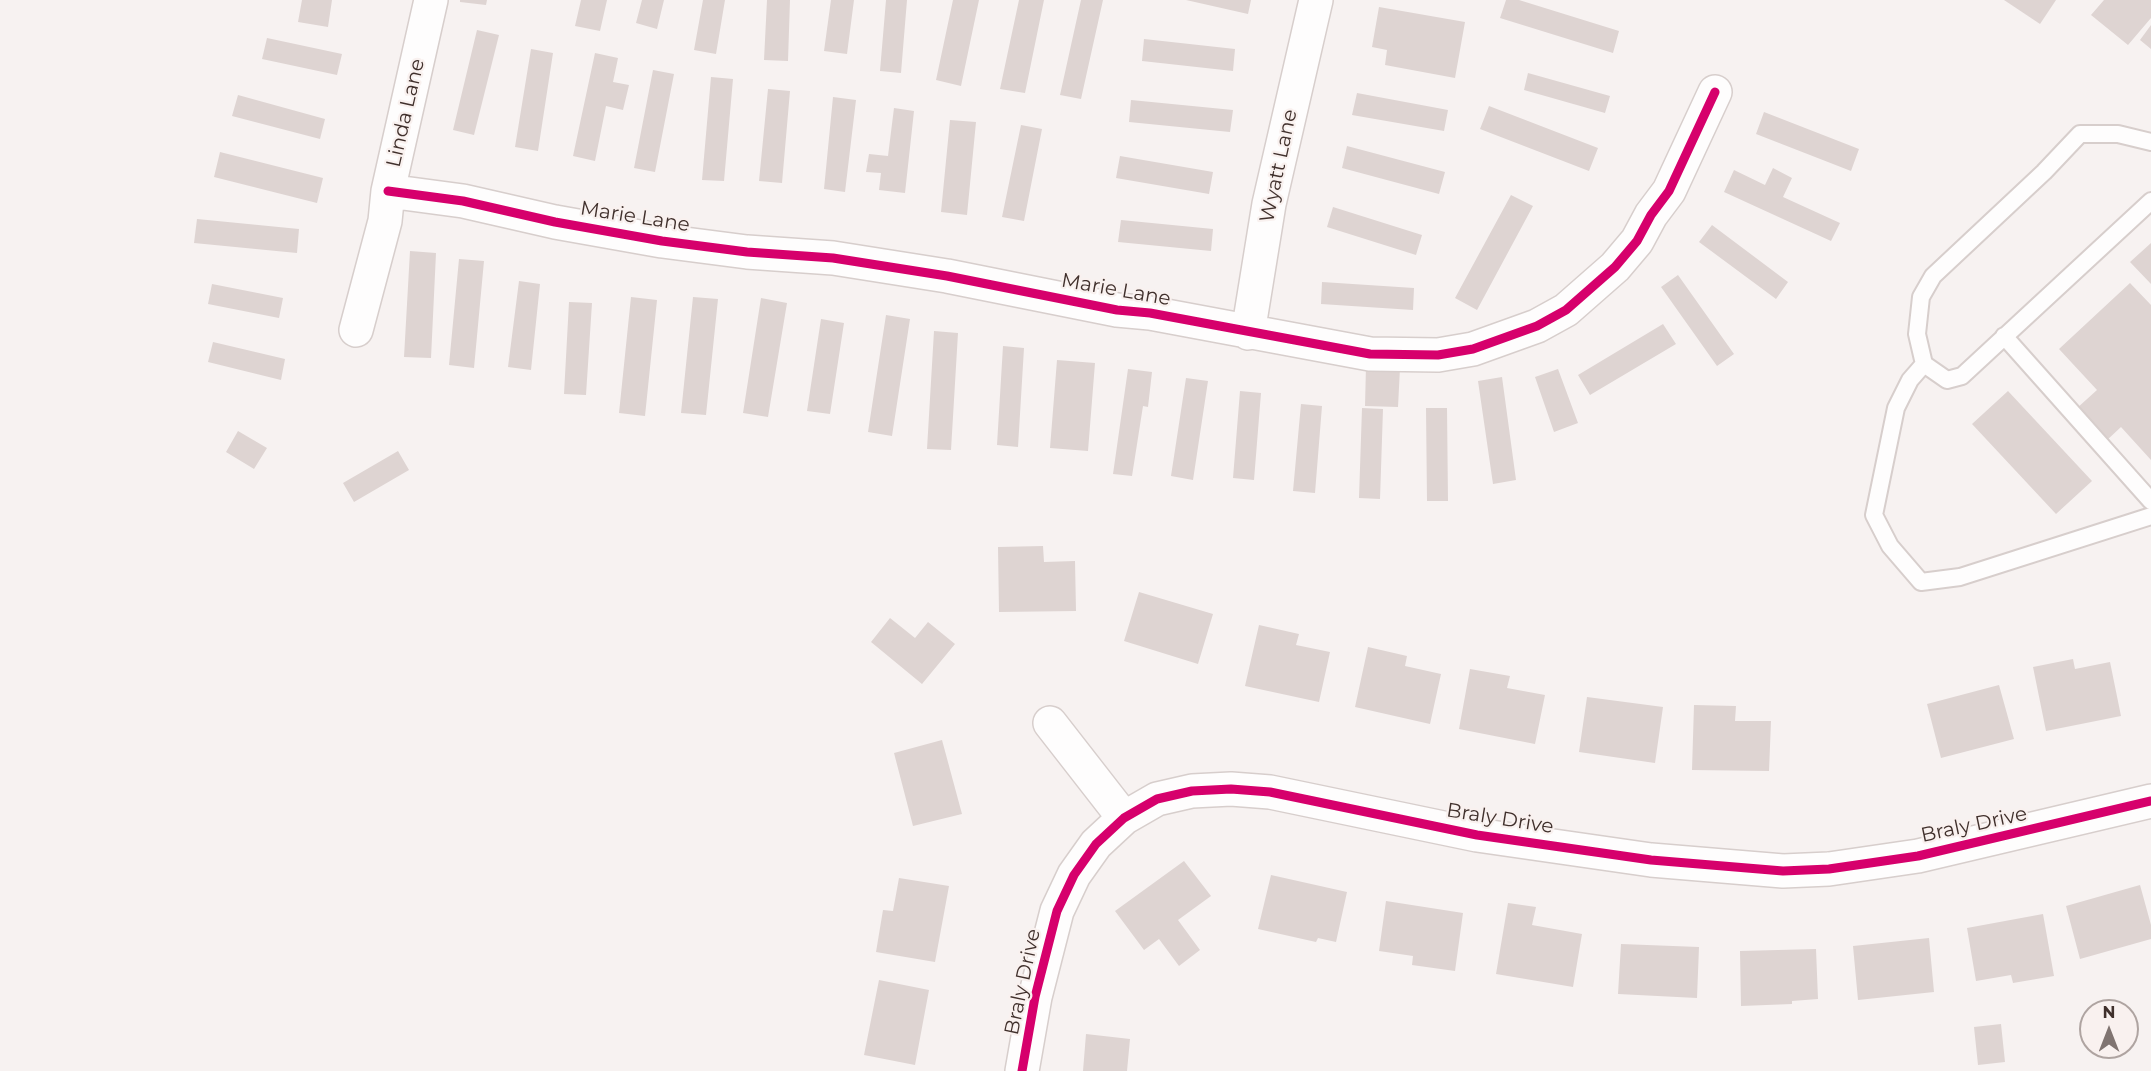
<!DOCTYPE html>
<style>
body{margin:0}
#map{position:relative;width:2151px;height:1071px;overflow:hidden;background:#f7f2f1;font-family:Montserrat,sans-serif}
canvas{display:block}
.north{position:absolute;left:2079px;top:999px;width:60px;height:60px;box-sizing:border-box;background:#f9f1ef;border:2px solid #afa4a1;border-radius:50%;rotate:0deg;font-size:16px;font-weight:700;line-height:24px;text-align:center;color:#40302c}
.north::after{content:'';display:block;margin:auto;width:21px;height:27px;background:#807471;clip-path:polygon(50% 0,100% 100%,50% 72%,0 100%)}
</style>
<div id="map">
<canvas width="2151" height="1071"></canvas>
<div class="north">N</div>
</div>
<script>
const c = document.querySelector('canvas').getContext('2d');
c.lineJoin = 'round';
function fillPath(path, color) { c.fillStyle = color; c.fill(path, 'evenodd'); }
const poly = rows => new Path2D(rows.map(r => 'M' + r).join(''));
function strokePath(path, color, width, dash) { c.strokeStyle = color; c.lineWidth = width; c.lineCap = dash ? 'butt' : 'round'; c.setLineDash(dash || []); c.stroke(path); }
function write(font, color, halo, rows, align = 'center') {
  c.font = font + ' Montserrat,sans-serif'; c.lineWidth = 4.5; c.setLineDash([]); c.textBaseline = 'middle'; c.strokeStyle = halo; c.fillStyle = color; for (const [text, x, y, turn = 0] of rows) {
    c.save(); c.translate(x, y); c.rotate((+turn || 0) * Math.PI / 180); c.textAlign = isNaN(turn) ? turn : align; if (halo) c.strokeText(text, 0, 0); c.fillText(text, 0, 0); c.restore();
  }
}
fillPath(poly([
 [302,0,332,0,328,27,298,22],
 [460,0,487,0,486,5,460,2],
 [581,0,607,0,600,31,575,26],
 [642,0,664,0,657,29,636,23],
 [703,0,725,0,716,54,694,50],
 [767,0,790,0,788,61,764,60],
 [831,0,854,0,847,54,824,51],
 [886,0,907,0,901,73,880,71],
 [953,0,979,0,961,86,936,80],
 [1019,0,1044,0,1025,93,1000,89],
 [1081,0,1103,0,1081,99,1060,95],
 [1186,0,1251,0,1248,14],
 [1506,0,1519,0,1619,31,1613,53,1500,18],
 [2004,0,2056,0,2040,24],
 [2104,0,2151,0,2151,18,2128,45,2091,15],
 [1379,7,1465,22,1455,78,1385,65,1387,50,1372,47],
 [2151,25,2151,49,2140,40],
 [477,30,499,35,474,135,453,130],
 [267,38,342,54,337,75,262,59],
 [1144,39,1235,49,1233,71,1142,61],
 [531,49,553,53,538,151,515,147],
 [595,53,618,58,613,82,629,85,623,110,606,106,595,161,573,156],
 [653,70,674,74,655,172,634,168],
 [1528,73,1610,96,1605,113,1524,90],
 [711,77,733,79,724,181,702,180],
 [768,89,790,91,782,183,759,181],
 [1357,93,1448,110,1444,131,1352,115],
 [238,95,325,119,320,139,232,116],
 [833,97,856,100,845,192,824,189],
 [1131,100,1233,110,1230,132,1129,122],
 [1489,106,1598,148,1589,171,1480,129],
 [894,108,914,111,905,193,879,190,881,173,866,172,869,154,888,156],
 [1764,112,1859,149,1851,171,1756,134],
 [950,120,976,122,967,215,941,212],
 [1021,125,1042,129,1024,221,1002,217],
 [1347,146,1445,172,1439,194,1342,168],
 [220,152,323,178,317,203,214,177],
 [1120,156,1213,172,1209,194,1116,178],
 [1773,168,1792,178,1783,197,1840,223,1831,241,1724,192,1734,170,1765,185],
 [1511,195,1533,206,1477,310,1455,298],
 [1333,207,1422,235,1416,255,1327,227],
 [197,219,299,229,297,253,194,243],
 [1121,220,1213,229,1211,251,1118,242],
 [1712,225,1788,282,1776,299,1699,242],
 [2151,243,2151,284,2130,262],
 [410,251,436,253,431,358,404,357],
 [459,259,484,261,474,368,449,365],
 [1678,275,1734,354,1717,366,1661,287],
 [519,281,540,284,531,370,508,367],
 [1322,282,1414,288,1413,310,1321,304],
 [2130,283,2151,305,2151,460,2121,427,2106,441,2076,409,2097,390,2059,349],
 [212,284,283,298,279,318,208,304],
 [631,297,657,300,645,416,619,413],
 [693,297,718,299,706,415,681,413],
 [761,298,787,303,768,417,743,413],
 [569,302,592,303,586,395,564,394],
 [886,315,910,319,892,436,868,432],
 [821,319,844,323,830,414,807,411],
 [1663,324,1676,344,1590,395,1578,375],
 [934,331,958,333,951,450,927,449],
 [213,342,285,359,281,380,208,362],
 [1003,346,1024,348,1018,447,997,445],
 [1057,360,1095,363,1088,451,1050,448],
 [1366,366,1400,368,1398,407,1365,406],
 [1128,369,1152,372,1148,407,1143,406,1132,476,1113,474],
 [1558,369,1578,423,1554,432,1535,377],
 [1502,377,1516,480,1493,484,1478,381],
 [1186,378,1208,381,1193,480,1171,476],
 [1240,391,1261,393,1254,480,1233,478],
 [2008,391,2092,481,2056,514,1972,424],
 [1301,404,1322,406,1315,493,1293,491],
 [1362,408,1383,409,1380,499,1359,498],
 [1426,408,1447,408,1448,501,1427,501],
 [238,431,267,448,254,469,226,452],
 [398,451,409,470,354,502,343,483],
 [1043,546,1044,562,1075,561,1076,611,999,612,998,547],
 [1139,592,1213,614,1198,664,1124,641],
 [890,618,915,638,928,622,955,644,922,684,871,642],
 [1259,625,1299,634,1296,645,1330,652,1319,702,1245,686],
 [1368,647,1407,656,1405,666,1441,674,1430,724,1355,707],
 [2073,659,2075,669,2110,662,2121,716,2046,731,2033,667],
 [1470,669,1510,676,1507,688,1545,695,1535,744,1459,729],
 [1999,685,2014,739,1941,758,1927,704],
 [1587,697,1663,707,1655,763,1579,752],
 [1694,705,1736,706,1735,721,1771,721,1769,771,1692,770],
 [942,740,962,814,913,826,894,753],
 [1184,861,1211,896,1178,920,1200,950,1179,966,1159,939,1144,950,1115,911],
 [1271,875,1347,892,1336,942,1318,938,1316,942,1258,929],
 [899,878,949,886,935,962,876,952,883,910,893,911],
 [2140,885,2151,925,2151,939,2080,959,2066,906],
 [1386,901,1463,913,1455,971,1412,965,1413,956,1379,951],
 [1508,903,1536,907,1532,925,1582,934,1573,987,1496,974],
 [2043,914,2054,976,2013,983,2011,975,1976,981,1967,928],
 [1929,938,1934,992,1858,1000,1853,946],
 [1621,944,1699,947,1697,998,1618,994],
 [1816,949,1818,999,1792,1001,1792,1004,1741,1006,1740,951],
 [879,980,929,990,915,1065,864,1055],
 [2001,1024,2005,1062,1978,1065,1974,1027],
 [1086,1034,1130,1039,1127,1071,1083,1071]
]), '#ded4d2');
const lane = poly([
 [2151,142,2118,134,2080,134,2044,172,1933,276,1921,297,1917,334,1924,364,1947,380,1962,376,2151,201],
 [2004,336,2151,501],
 [1924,364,1910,380,1896,408,1874,515,1890,546,1921,582,1960,577,2151,516]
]);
const street = poly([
 [388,191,463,201,555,222,662,241,747,252,833,258,947,276,1117,310,1150,313,1370,354,1438,355,1473,349,1537,326,1566,310,1615,267,1637,241,1651,215,1669,191,1715,92],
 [356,330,385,221,388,191,431,0],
 [1248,333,1269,204,1316,0],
 [1050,723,1124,818],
 [1022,1071,1035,997,1057,911,1074,875,1096,844,1124,818,1157,799,1192,791,1231,789,1270,792,1477,835,1651,860,1783,871,1829,869,1918,856,2151,801]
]);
strokePath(lane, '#d7cecc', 20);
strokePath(street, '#d7cecc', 36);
strokePath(lane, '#fefdfd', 16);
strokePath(street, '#fefdfd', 33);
strokePath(poly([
 [388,191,463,201,555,222,662,241,747,252,833,258,947,276,1117,310,1150,313,1370,354,1438,355,1473,349,1537,326,1566,310,1615,267,1637,241,1651,215,1669,191,1715,92],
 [1022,1071,1035,997,1057,911,1074,875,1096,844,1124,818,1157,799,1192,791,1231,789,1270,792,1477,835,1651,860,1783,871,1829,869,1918,856,2151,801]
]), '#d6006c', 9);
write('20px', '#40302c', '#f9f1ef', [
 ["Linda Lane",406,113,-77],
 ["Wyatt Lane",1279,166,-78],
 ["Marie Lane",635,217,9],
 ["Marie Lane",1116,290,10],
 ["Braly Drive",1500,819,9],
 ["Braly Drive",1974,825,-12],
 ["Braly Drive",1023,982,-78]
]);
</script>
